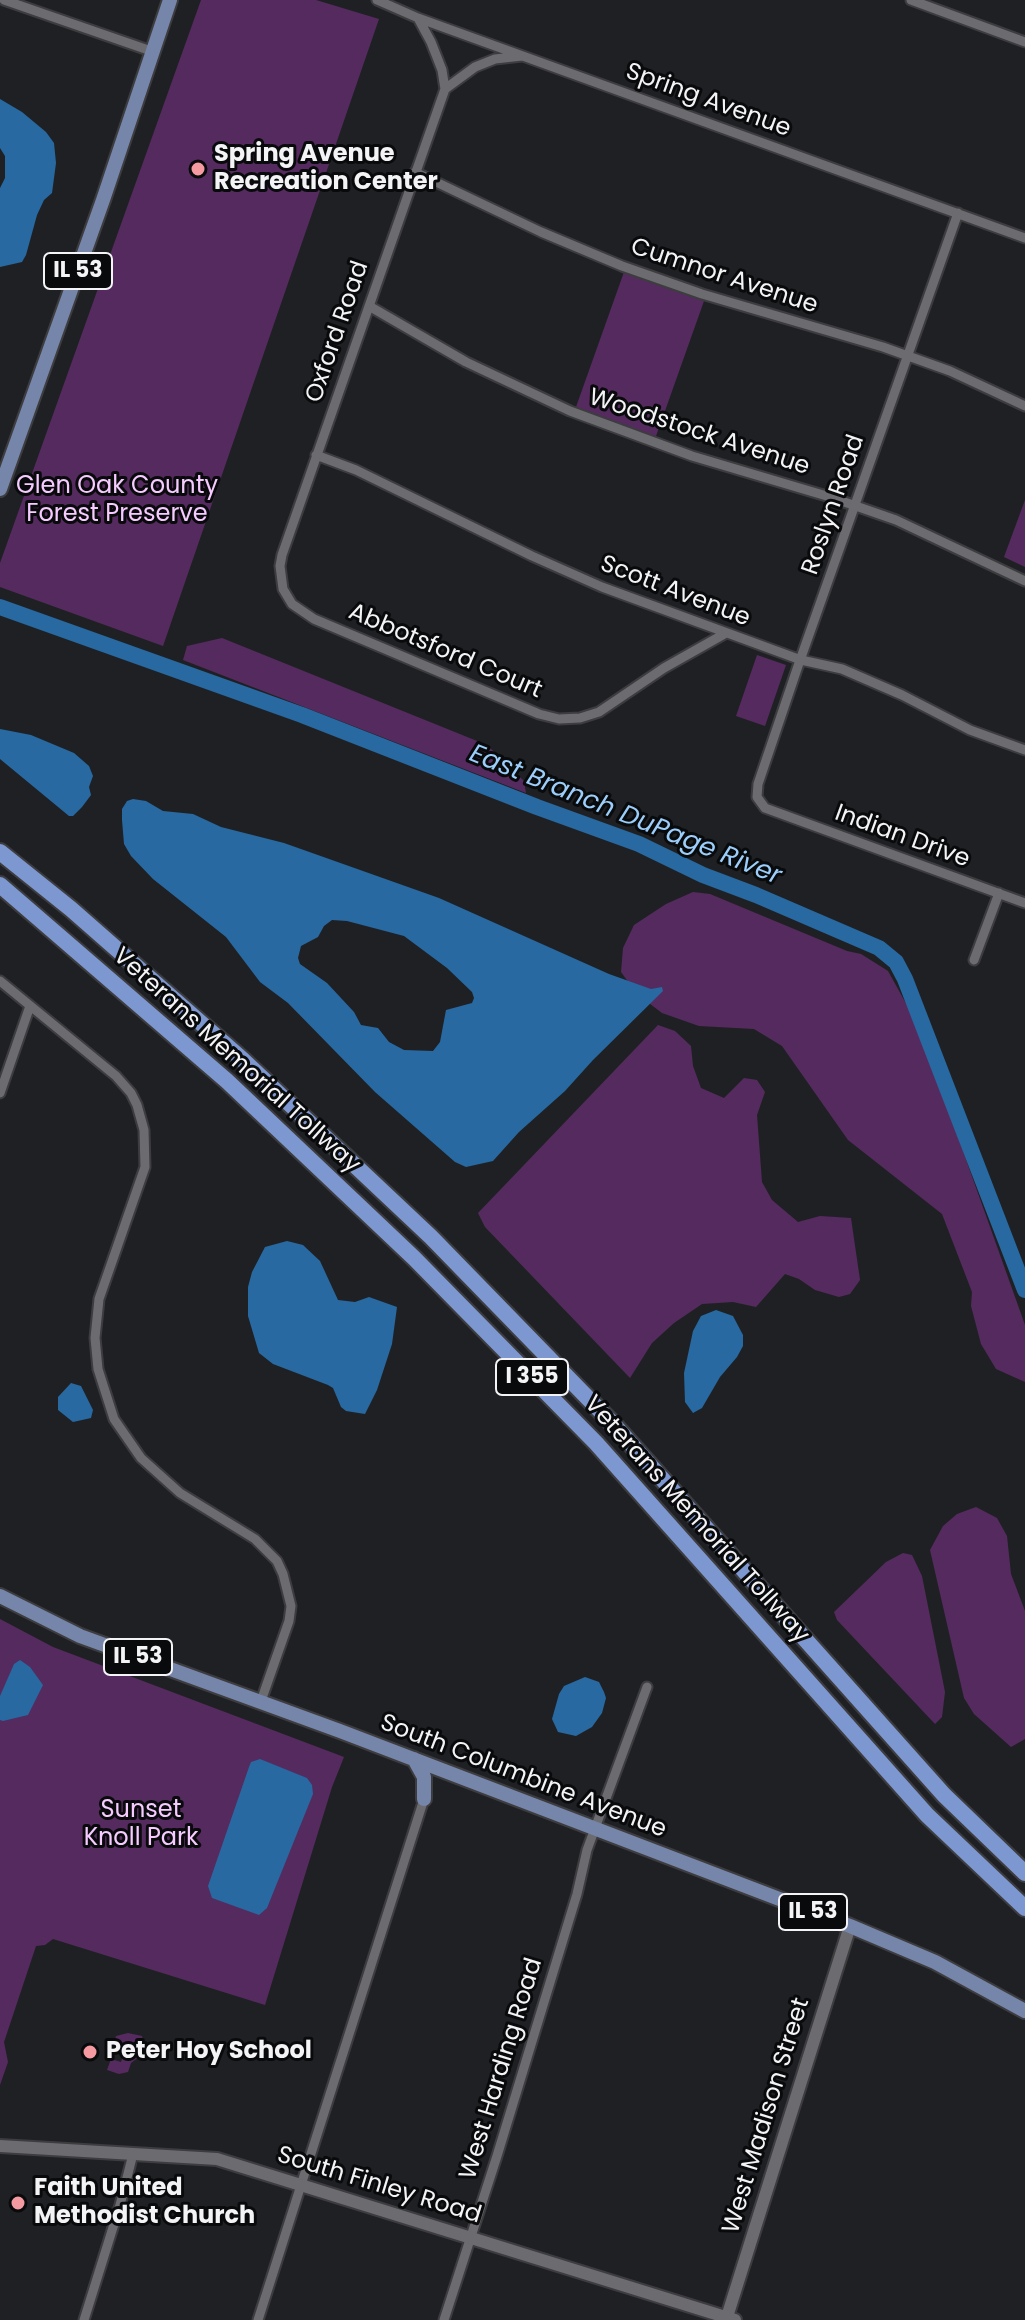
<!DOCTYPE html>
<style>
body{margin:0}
canvas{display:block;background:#1f2024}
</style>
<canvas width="1025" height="2320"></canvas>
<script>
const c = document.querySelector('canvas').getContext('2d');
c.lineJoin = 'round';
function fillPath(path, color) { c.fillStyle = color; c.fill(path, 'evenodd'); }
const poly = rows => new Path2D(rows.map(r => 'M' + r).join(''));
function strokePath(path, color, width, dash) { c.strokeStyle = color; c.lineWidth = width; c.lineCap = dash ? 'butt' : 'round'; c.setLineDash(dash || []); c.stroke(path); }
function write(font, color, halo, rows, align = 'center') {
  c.font = font + ' Poppins,sans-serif'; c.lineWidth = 6; c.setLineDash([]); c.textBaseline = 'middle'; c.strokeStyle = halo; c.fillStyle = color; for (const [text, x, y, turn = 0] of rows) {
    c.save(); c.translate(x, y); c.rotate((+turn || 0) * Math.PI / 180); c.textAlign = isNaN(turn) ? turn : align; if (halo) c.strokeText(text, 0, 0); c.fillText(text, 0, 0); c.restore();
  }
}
fillPath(poly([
 [201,0,316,0,379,19,163,646,0,587,0,563],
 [624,272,704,301,655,439,576,407],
 [1025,500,1025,567,1004,557],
 [222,638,487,745,524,781,526,793,183,660,187,646],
 [757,655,786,665,765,726,736,716],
 [693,892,710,894,847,951,861,954,888,971,908,1007,928,1053,1025,1325,1025,1382,996,1369,981,1344,971,1306,972,1292,942,1214,848,1140,782,1046,754,1029,699,1026,662,1013,637,994,621,972,623,948,634,925,666,904],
 [658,1025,675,1031,691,1046,693,1066,701,1088,724,1098,744,1078,757,1080,765,1092,757,1115,762,1182,772,1200,798,1222,820,1216,851,1218,860,1280,850,1294,839,1297,815,1290,799,1279,785,1274,756,1307,733,1302,702,1304,674,1323,652,1343,630,1378,485,1227,478,1213],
 [976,1507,997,1518,1007,1536,1011,1574,1025,1611,1025,1739,1011,1747,974,1714,964,1698,930,1550,943,1526,957,1514],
 [903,1553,912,1555,922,1576,945,1692,942,1717,935,1724,837,1620,834,1612,886,1562],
 [0,1619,53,1647,344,1757,332,1787,265,2005,53,1939,45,1945,36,1946,4,2042,8,2062,0,2085],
 [128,2033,142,2036,145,2048,140,2056,131,2063,128,2072,119,2074,107,2070,111,2059,121,2062,124,2053,112,2049,116,2036]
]), '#552a5e');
fillPath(poly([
 [0,99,22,112,46,132,54,143,56,163,52,193,44,200,37,215,26,255,22,262,0,267,0,188,5,178,5,156,0,148],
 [0,729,31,735,74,753,89,766,93,776,89,787,91,795,82,807,73,816,69,816,0,759],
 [133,799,146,801,163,811,193,814,221,827,284,843,439,898,609,974,651,989,662,987,663,991,593,1060,565,1091,519,1132,493,1161,466,1167,455,1162,375,1092,288,1003,260,982,226,937,153,879,131,856,124,844,122,820,122,809,127,801],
 [332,920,347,921,404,936,447,968,472,992,474,998,472,1003,446,1010,440,1042,433,1051,404,1050,389,1042,378,1028,361,1025,354,1012,327,983,300,964,298,958,301,946,318,937,324,926],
 [287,1241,303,1245,320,1261,338,1300,355,1302,369,1297,397,1307,392,1344,377,1390,365,1414,346,1411,341,1407,333,1388,328,1385,273,1364,259,1353,248,1316,248,1287,252,1272,265,1247],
 [716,1310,733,1316,743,1335,743,1346,737,1357,720,1377,702,1408,693,1413,685,1402,684,1373,693,1331,701,1316],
 [71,1383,81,1386,93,1410,91,1418,73,1422,58,1410,58,1397],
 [20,1660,30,1667,43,1685,28,1715,3,1721,0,1720,0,1696,14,1664],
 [585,1677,599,1682,604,1692,606,1698,602,1713,592,1727,576,1736,558,1732,552,1719,559,1694,564,1686],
 [260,1759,307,1778,312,1785,313,1794,267,1908,259,1915,212,1898,208,1886,249,1767,251,1762]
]), '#2769a0');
strokePath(poly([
 [0,607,302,715,537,807,639,844,703,875,756,895,879,948,896,962,905,979,1025,1290]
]), '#2769a0', 16);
const street = poly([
 [4,0,154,52],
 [377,0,418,18,1025,238],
 [911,0,1025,42],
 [418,18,431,42,442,70,445,89,282,555,280,566,283,589,292,604,314,619,539,714,559,719,580,718,599,712,664,668,726,633],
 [445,89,475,67,495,59,522,56],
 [415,172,541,232,622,266,702,294,883,347,950,371,1025,406],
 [958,213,798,666,758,784,757,797,765,808,1025,903],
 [369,306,466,362,570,411,692,456,830,497,896,520,1025,581],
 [316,455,356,470,532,556,602,587,801,660,842,669,902,695,970,730,1025,750],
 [974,960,999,893],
 [0,981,116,1076,131,1093,137,1105,144,1130,145,1167,99,1299,95,1338,98,1369,114,1419,141,1458,180,1493,255,1539,277,1561,283,1574,291,1606,289,1621,261,1701],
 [0,1093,30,1006],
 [84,2320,120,2205,133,2154],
 [258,2320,424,1799],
 [444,2320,497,2156,577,1894,587,1850,647,1687]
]);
const secondary = poly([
 [0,2146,217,2159,735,2320],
 [726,2320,850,1926]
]);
const primary = poly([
 [0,489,103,200,170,0],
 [0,1596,80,1636,340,1731,850,1926,935,1962,1025,2011],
 [414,1759,424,1777,424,1799]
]);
const highway = poly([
 [0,852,71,909,243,1060,431,1237,615,1426,944,1795,1025,1873],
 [0,885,227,1081,414,1258,596,1443,927,1815,1025,1908]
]);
strokePath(street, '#3d3d40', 13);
strokePath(secondary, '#3d3d40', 16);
strokePath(primary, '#3d3d40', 18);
strokePath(highway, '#3d3d40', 20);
strokePath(street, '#6b6b70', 9);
strokePath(secondary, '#6b6b70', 12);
strokePath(primary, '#7685aa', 14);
strokePath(highway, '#7d97d1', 16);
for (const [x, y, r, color] of [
 [198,169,8,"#f49aa0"],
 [90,2052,8,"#f49aa0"],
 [18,2203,8,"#f49aa0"]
]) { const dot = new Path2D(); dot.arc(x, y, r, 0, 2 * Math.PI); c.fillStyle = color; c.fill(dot); strokePath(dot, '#090a0b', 3); }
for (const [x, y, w] of [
 [78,271,68],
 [532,1377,72],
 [138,1657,68],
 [813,1912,68]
]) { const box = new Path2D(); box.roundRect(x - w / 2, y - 18, w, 36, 6); c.fillStyle = '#090a0b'; c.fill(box); strokePath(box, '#f4f4f7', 2); }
write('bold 22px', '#f4f4f7', null, [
 ["IL 53",78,271],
 ["I 355",532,1377],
 ["IL 53",138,1657],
 ["IL 53",813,1912]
]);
write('24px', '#f4f4f7', '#090a0b', [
 ["Spring Avenue",708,101,20],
 ["Cumnor Avenue",724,277,18],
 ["Oxford Road",338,332,-71],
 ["Woodstock Avenue",699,433,18],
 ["Roslyn Road",834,505,-71],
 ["Scott Avenue",675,592,21],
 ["Abbotsford Court",445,652,23],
 ["Indian Drive",902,837,20],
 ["Veterans Memorial Tollway",236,1061,42],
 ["Veterans Memorial Tollway",696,1520,48],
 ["South Columbine Avenue",523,1777,21],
 ["West Harding Road",502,2069,-73],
 ["West Madison Street",767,2116,-73],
 ["South Finley Road",379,2186,17]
]);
write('bold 24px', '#f4f4f7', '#090a0b', [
 ["Spring Avenue",214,155],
 ["Recreation Center",214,183],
 ["Peter Hoy School",106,2052],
 ["Faith United",34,2189],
 ["Methodist Church",34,2217]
], 'left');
write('24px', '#f6cbff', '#090a0b', [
 ["Glen Oak County",117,487],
 ["Forest Preserve",117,515],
 ["Sunset",141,1811],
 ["Knoll Park",141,1839]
]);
write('italic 26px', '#9ccefc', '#090a0b', [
 ["East Branch DuPage River",625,816,22]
]);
</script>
